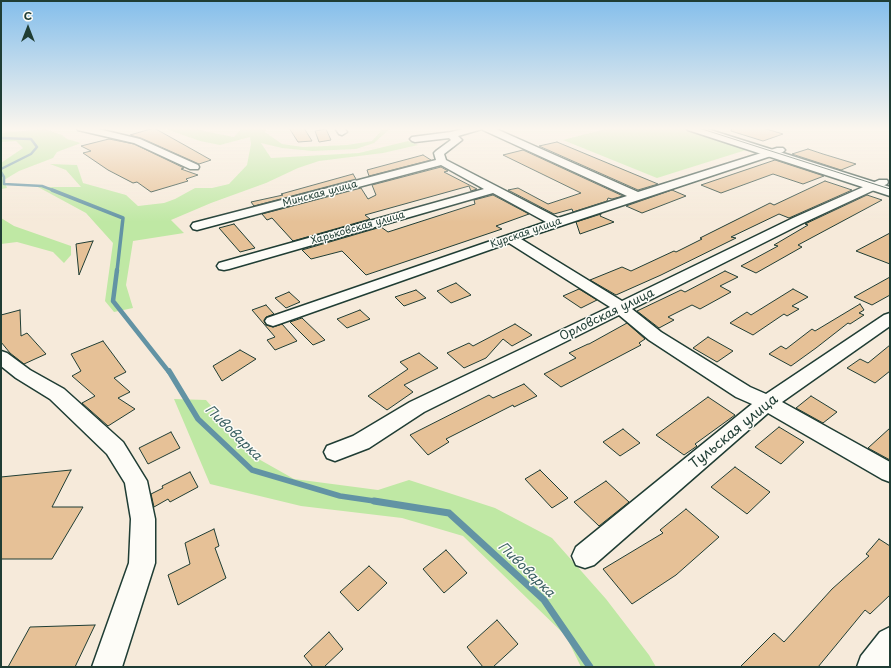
<!DOCTYPE html>
<meta charset="utf-8">
<style>
body{margin:0}
#map{position:relative;width:891px;height:668px;overflow:hidden;background:#f6eada;font-family:"Playpen Sans",sans-serif}
canvas{display:block}
.frame{position:absolute;inset:0;border:2px solid #1f3d34;pointer-events:none}
.north{position:absolute;left:8px;top:8px;width:40px;height:40px;-webkit-text-stroke:3px #fdfcf7;paint-order:stroke;rotate:0deg;font-size:11px;font-weight:700;line-height:16px;text-align:center;color:#1f3d34}
.north::after{content:'';display:block;margin:auto;width:14px;height:18px;background:#1f3d34;clip-path:polygon(50% 0,100% 100%,50% 72%,0 100%)}
</style>
<div id="map">
<canvas width="891" height="668"></canvas>
<div class="frame"></div>
<div class="north">С</div>
</div>
<script>
const c = document.querySelector('canvas').getContext('2d');
c.lineJoin = 'round';
function fillPath(path, color) { c.fillStyle = color; c.fill(path, 'evenodd'); }
const poly = rows => new Path2D(rows.map(r => 'M' + r).join(''));
function strokePath(path, color, width, dash) { c.strokeStyle = color; c.lineWidth = width; c.lineCap = dash ? 'butt' : 'round'; c.setLineDash(dash || []); c.stroke(path); }
function write(font, color, halo, rows, align = 'center') {
  c.font = font + ' "Playpen Sans",sans-serif'; c.lineWidth = 3; c.setLineDash([]); c.textBaseline = 'middle'; c.strokeStyle = halo; c.fillStyle = color; for (const [text, x, y, turn = 0] of rows) {
    c.save(); c.translate(x, y); c.rotate((+turn || 0) * Math.PI / 180); c.textAlign = isNaN(turn) ? turn : align; if (halo) c.strokeText(text, 0, 0); c.fillText(text, 0, 0); c.restore();
  }
}
fillPath(poly([
 [163,128,189,128,234,137,242,128,267,128,265,132,282,144,303,147,347,145,372,141,380,132,381,128,391,128,374,143,356,149,312,151,282,148,261,143,271,158,359,153,408,141,418,145,383,153,319,161,298,168,266,183,211,203,171,220,184,233,133,241,126,285,133,308,114,312,105,301,113,243,86,213,38,187,81,187,66,170,50,164,77,165,83,183,126,195,138,206,164,203,175,199,195,188,212,188,229,184,247,165,251,144,250,137,220,145,200,141],
 [609,128,680,128,746,150,657,178,563,140],
 [45,129,62,135,67,139,81,143,57,152,53,158,19,171,4,180,7,188,1,189,1,163,23,148,16,141,1,142,1,133],
 [1,218,14,226,71,246,71,255,64,263,53,252,17,242,1,244],
 [174,399,206,400,255,457,294,479,378,490,409,480,495,508,552,538,606,599,649,655,656,667,581,667,566,636,463,536,402,518,301,506,210,484]
]), '#bfe8a4');
strokePath(poly([
 [1,138,31,139,37,147,31,154,1,169],
 [1,172,4,177,4,184,42,186,55,191]
]), '#6293a4', 2.5);
strokePath(poly([
 [52,190,123,218,117,271]
]), '#6293a4', 3.5);
strokePath(poly([
 [117,270,113,301,169,372]
]), '#6293a4', 4.5);
strokePath(poly([
 [169,371,198,419,252,470,340,496,381,502]
]), '#6293a4', 5.5);
strokePath(poly([
 [374,501,449,513,544,600,590,667]
]), '#6293a4', 7);
const building = poly([
 [154,128,188,147,211,160,199,164,141,138,130,135,154,128],
 [289,128,304,128,312,141,298,142,289,128],
 [732,128,763,128,783,134,763,141,731,131,732,128],
 [326,129,331,140,319,142,315,131,326,129],
 [109,139,134,144,184,168,181,169,198,175,186,179,188,181,151,192,137,182,133,183,108,170,83,153,91,151,81,146,109,139],
 [557,142,658,184,638,190,539,146,557,142],
 [808,149,823,154,856,164,841,170,792,154,808,149],
 [523,150,623,196,612,199,608,198,607,201,573,212,572,209,554,214,508,190,518,188,548,204,581,193,503,155,523,150],
 [423,155,431,160,369,176,367,170,423,155],
 [775,160,824,176,803,184,773,174,721,193,701,185,775,160],
 [441,167,448,171,444,172,477,189,471,191,469,186,365,215,370,219,293,241,272,218,267,220,262,214,361,188,368,199,376,195,372,185,441,167],
 [353,174,356,179,254,206,251,202,283,195,281,194,353,174],
 [825,181,852,190,789,218,779,214,731,237,736,238,661,275,616,295,590,280,622,267,631,271,674,251,676,252,702,239,700,238,770,203,774,205,825,181],
 [672,190,686,196,642,213,626,206,672,190],
 [493,195,529,214,496,226,502,229,366,275,342,251,311,259,302,250,381,227,388,232,475,204,474,200,493,195],
 [867,195,882,200,798,245,802,247,756,273,741,266,778,246,774,245,808,225,805,224,867,195],
 [601,214,600,216,614,222,580,234,576,222,601,214],
 [234,224,255,248,240,252,219,228,234,224],
 [890,233,890,264,856,251,890,233],
 [93,241,79,275,76,244,93,241],
 [725,271,738,277,720,286,731,292,700,309,692,305,668,317,674,320,659,328,637,311,681,290,685,292,725,271],
 [890,277,890,295,872,305,854,297,890,277],
 [456,283,471,295,451,303,437,291,456,283],
 [579,289,597,300,581,308,563,296,579,289],
 [793,289,808,297,792,306,799,309,787,316,784,314,753,335,730,323,747,312,751,315,793,289],
 [416,290,426,298,404,306,395,297,416,290],
 [289,292,300,302,286,308,275,298,289,292],
 [860,304,864,310,859,313,864,315,850,324,848,323,816,348,791,366,769,354,781,346,786,349,812,329,815,331,860,304],
 [266,305,274,314,266,317,264,320,266,325,273,327,282,324,297,341,275,350,267,340,275,337,252,310,266,305],
 [20,310,21,336,27,333,46,354,24,364,10,353,1,342,1,315,20,310],
 [360,310,370,319,347,328,337,319,360,310],
 [302,318,325,340,313,345,290,322,302,318],
 [627,323,645,339,639,343,641,345,561,387,544,374,576,358,569,353,588,344,589,344,627,323],
 [515,324,532,335,512,346,503,339,486,358,464,368,447,353,469,343,473,346,515,324],
 [708,337,733,351,717,362,693,348,708,337],
 [103,341,126,372,114,378,130,392,118,398,135,409,108,426,82,403,95,396,72,376,81,371,71,354,103,341],
 [890,345,890,371,875,383,847,368,860,359,868,363,890,345],
 [240,350,256,359,222,381,213,366,240,350],
 [419,353,438,368,404,385,413,392,387,410,368,396,408,369,400,362,419,353],
 [524,384,537,396,514,407,513,405,446,439,449,442,428,455,410,435,489,395,493,398,524,384],
 [811,396,837,412,823,423,796,408,811,396],
 [708,397,735,415,695,444,697,446,684,455,656,435,708,397],
 [779,427,804,442,781,464,755,447,779,427],
 [890,428,890,460,868,448,890,428],
 [623,429,640,443,620,456,603,442,623,429],
 [171,432,180,448,148,464,139,448,171,432],
 [735,467,770,492,747,514,711,487,735,467],
 [71,470,52,507,83,507,52,559,1,559,1,477,71,470],
 [540,470,568,498,552,508,525,479,540,470],
 [190,472,198,487,170,502,168,499,154,507,151,494,163,488,162,486,190,472],
 [606,481,629,502,599,526,574,502,606,481],
 [686,509,719,537,676,575,632,604,603,569,663,533,660,530,686,509],
 [214,529,219,546,215,548,226,578,178,605,168,575,190,564,185,543,214,529],
 [879,539,890,546,890,595,870,614,865,610,818,667,740,667,774,633,784,642,832,589,869,556,866,554,879,539],
 [446,550,467,573,444,593,423,569,446,550],
 [369,566,387,583,358,611,340,592,369,566],
 [497,620,518,644,493,667,483,667,467,647,497,620],
 [95,625,75,667,8,667,30,627,95,625],
 [329,632,343,649,324,667,313,667,304,656,329,632]
]);
fillPath(building, '#e6c197');
strokePath(building, '#1f3d34', 1);
const minor = poly([
 [77,128,94,128,140,139,198,165,199,167,198,169,190,169,134,143,78,130,77,128],
 [335,128,344,128,347,132,342,135,339,134,335,128],
 [467,128,494,128,638,192,777,148,783,148,785,150,783,152,521,239,622,301,793,218,879,180,887,180,888,182,887,184,801,224,632,309,661,332,750,387,766,394,884,315,890,313,890,326,782,402,890,462,890,482,882,479,768,413,594,565,585,568,576,565,572,556,576,547,752,404,736,397,649,340,619,315,424,412,369,448,335,461,327,458,324,452,327,446,353,436,410,402,610,307,509,243,279,324,273,326,267,324,265,321,267,318,546,222,493,193,229,269,224,270,219,269,217,266,219,263,484,189,441,165,197,230,193,229,191,226,193,223,436,160,434,153,436,151,451,140,449,138,415,142,412,141,410,139,412,137,451,132,467,128],
 [482,129,483,130,627,196,558,218,446,160,444,154,462,140,458,136,482,129],
 [1,351,7,353,30,370,64,389,123,442,147,481,155,519,155,563,122,667,92,667,129,563,131,519,125,483,107,454,50,399,16,378,1,366,1,351],
 [890,627,890,667,857,667,861,656,880,632,890,627]
]);
const secondary = poly([
 [686,128,704,128,890,187,890,196,688,130,686,128]
]);
strokePath(minor, '#1f3d34', 3);
strokePath(secondary, '#1f3d34', 3);
fillPath(minor, '#fdfcf7');
fillPath(secondary, '#fdfcf7');
strokePath(poly([
 [699,128,890,189]
]), '#1f3d34', 1);
const sky = c.createLinearGradient(0, 0, 0, 222);
sky.addColorStop(0, '#84beeb');
sky.addColorStop(0.58, '#fbf6ee');
sky.addColorStop(1, '#fbf6ee00');
c.fillStyle = sky;
c.fillRect(0, 0, 891, 222);
write('10px', '#1f3d34', '#fdfcf7', [
 ["Минская улица",320,194,-15],
 ["Харьковская улица",358,228,-16],
 ["Курская улица",526,233,-19]
]);
write('12px', '#1f3d34', '#fdfcf7', [
 ["Орловская улица",607,315,-26]
]);
write('italic 13px', '#3b6163', '#fdfcf7', [
 ["Пивоварка",233,433,44],
 ["Пивоварка",526,570,44]
]);
write('14px', '#1f3d34', '#fdfcf7', [
 ["Тульская улица",734,432,-39]
]);
</script>
